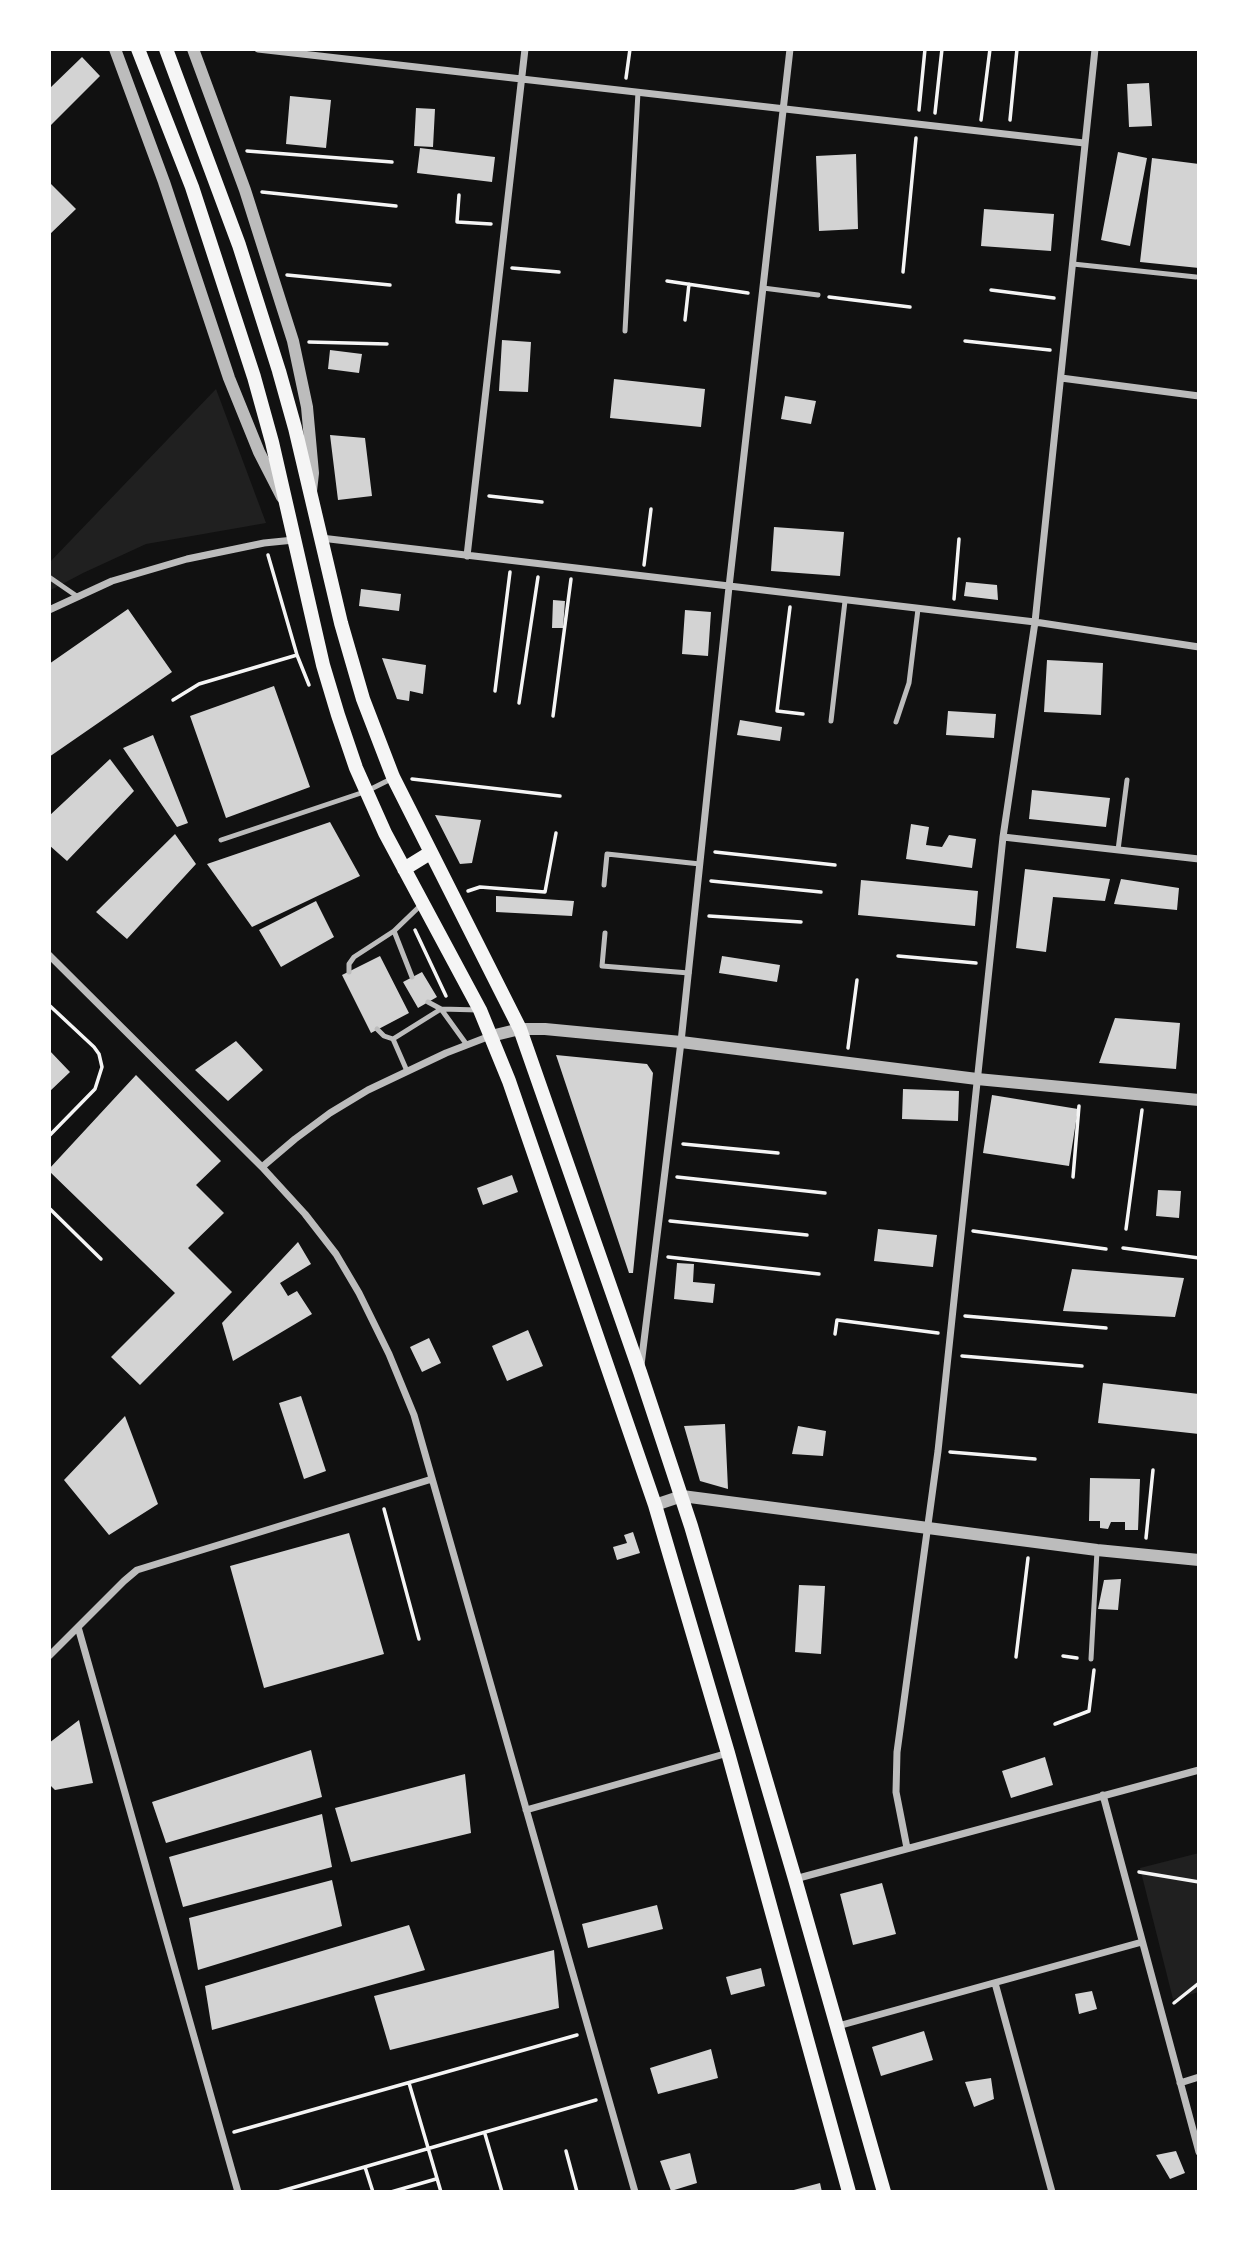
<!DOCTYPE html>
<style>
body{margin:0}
#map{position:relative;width:1248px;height:2241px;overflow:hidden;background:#111;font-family:Karla,sans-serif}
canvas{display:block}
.frame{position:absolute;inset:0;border:51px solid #fff;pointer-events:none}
</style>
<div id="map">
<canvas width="1248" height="2241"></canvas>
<div class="frame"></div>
</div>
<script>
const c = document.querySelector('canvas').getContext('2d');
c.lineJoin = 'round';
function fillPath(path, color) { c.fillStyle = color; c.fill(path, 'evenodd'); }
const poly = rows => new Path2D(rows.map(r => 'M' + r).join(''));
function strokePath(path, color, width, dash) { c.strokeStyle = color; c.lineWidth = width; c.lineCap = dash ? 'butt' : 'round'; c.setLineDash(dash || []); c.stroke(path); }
fillPath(poly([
 [216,389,266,523,146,544,83,573,49,591,49,563],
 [1199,1853,1199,1992,1173,1999,1140,1868]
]), '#202020');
fillPath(poly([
 [82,57,100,76,49,127,49,89],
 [1149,83,1152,126,1129,127,1127,84],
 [290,96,331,100,326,148,286,144],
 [416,108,435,109,433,147,414,146],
 [420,148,495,157,492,182,417,173],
 [1118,152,1147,158,1130,246,1101,240],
 [856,154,858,229,819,231,816,156],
 [1152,158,1199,164,1199,268,1140,262],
 [49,182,76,209,49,235],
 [984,209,1054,214,1051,251,981,246],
 [502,340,531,342,528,392,499,391],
 [330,350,362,354,359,373,328,369],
 [614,379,705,389,701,427,610,418],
 [785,396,816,401,811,424,781,419],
 [330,435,365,438,372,496,338,500],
 [774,527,844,532,840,576,771,571],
 [966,582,997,585,998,600,964,596],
 [361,589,401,594,399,611,359,606],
 [553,600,565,601,563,628,552,628],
 [128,609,172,672,49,757,49,664],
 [685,610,711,612,708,656,682,654],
 [382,658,426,665,423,694,410,691,409,701,397,699],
 [1047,660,1103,663,1101,715,1044,712],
 [274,686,310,787,226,818,190,716],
 [948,711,996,714,994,738,946,735],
 [740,720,782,727,780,741,737,735],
 [153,735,188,823,177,827,123,748],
 [110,759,134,791,67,861,49,845,49,816],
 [1032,790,1110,798,1106,827,1029,819],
 [435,815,481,820,472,863,460,864],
 [330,822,360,876,252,927,207,864],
 [911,824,929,827,926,845,942,847,949,835,976,839,972,868,906,859],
 [175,834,196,864,127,939,96,912],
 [1025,869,1110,879,1105,901,1053,897,1046,952,1016,948],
 [1121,879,1179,888,1177,910,1114,904],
 [861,880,978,891,975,926,858,915],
 [496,896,574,901,572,916,496,912],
 [316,901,334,937,281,967,259,930],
 [380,956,409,1013,371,1033,342,975],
 [722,956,780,965,777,982,719,973],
 [422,972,437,997,418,1008,403,982],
 [1115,1018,1180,1023,1176,1069,1099,1063],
 [236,1041,263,1070,228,1101,195,1070],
 [49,1050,70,1072,49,1092],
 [556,1055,647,1064,653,1073,633,1273,629,1273],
 [136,1075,221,1161,196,1185,224,1213,188,1248,232,1292,140,1385,111,1357,175,1293,49,1171,49,1169],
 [903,1089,959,1091,958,1121,902,1119],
 [992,1095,1078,1109,1069,1166,983,1153],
 [512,1175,518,1192,483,1205,477,1188],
 [1158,1190,1181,1191,1179,1218,1156,1216],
 [878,1229,937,1235,933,1267,874,1261],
 [298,1242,311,1264,280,1283,288,1296,297,1291,312,1314,233,1361,222,1323],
 [677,1263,694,1264,693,1282,715,1284,713,1303,674,1299],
 [1072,1269,1184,1278,1175,1317,1063,1311],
 [528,1330,543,1366,507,1381,492,1346],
 [429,1338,441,1363,422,1372,410,1347],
 [1103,1383,1199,1394,1199,1434,1098,1423],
 [301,1396,326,1471,304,1479,279,1403],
 [125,1416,158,1504,109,1535,64,1480],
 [725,1424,728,1489,700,1481,684,1426],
 [798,1426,826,1431,823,1456,792,1454],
 [1090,1478,1140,1479,1138,1530,1125,1530,1125,1522,1111,1522,1108,1529,1100,1528,1100,1521,1089,1521],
 [633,1532,640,1553,617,1560,613,1547,627,1543,624,1535],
 [349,1533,384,1654,264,1688,230,1566],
 [1121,1579,1118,1610,1098,1609,1104,1580],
 [799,1585,825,1586,821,1654,795,1652],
 [79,1720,93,1783,55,1790,49,1784,49,1743],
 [311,1750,322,1797,166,1843,152,1802],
 [1045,1757,1053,1785,1011,1798,1002,1771],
 [465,1774,471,1833,351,1862,335,1808],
 [322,1814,332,1867,183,1907,169,1857],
 [332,1880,342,1926,198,1970,189,1918],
 [882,1883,896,1934,853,1945,840,1894],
 [657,1905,663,1929,588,1948,582,1924],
 [409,1925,425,1970,212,2030,205,1986],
 [554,1950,559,2008,390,2050,374,1996],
 [761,1968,765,1986,731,1995,726,1977],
 [1092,1991,1097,2009,1079,2014,1075,1994],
 [924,2031,933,2060,881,2076,872,2047],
 [711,2049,718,2078,658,2094,650,2068],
 [991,2078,994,2099,974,2107,965,2082],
 [1176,2151,1185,2173,1170,2179,1156,2155],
 [690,2153,697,2183,671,2191,660,2161],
 [820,2183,822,2192,790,2192,790,2191]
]), '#d3d3d3');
strokePath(poly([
 [626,78,630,49],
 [919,110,925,49],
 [935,113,942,49],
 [981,120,990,49],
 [1010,120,1017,49],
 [247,151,392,162],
 [262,192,396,206],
 [459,195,457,222,491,224],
 [512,268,559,272],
 [903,272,916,138],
 [287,275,390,285],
 [667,281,748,293],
 [991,290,1054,298],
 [829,297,910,307],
 [685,320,689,284],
 [965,341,1050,350],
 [309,342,387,344],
 [489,496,542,502],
 [644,565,651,509],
 [954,599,959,539],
 [790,607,777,711,803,714],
 [297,655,309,685],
 [495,691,510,572],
 [173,700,199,684,297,655,268,555],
 [519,703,538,577],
 [553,716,571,579],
 [412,779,560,796],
 [715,852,835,865],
 [711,881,821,892],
 [468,891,480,887,545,892,556,833],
 [709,916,801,922],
 [415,930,446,996],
 [898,956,976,963],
 [49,1005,94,1047,99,1054,102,1067,95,1089,49,1136],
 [848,1048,857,980],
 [683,1144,778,1153],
 [677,1177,825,1193],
 [1073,1177,1079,1106],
 [49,1208,101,1259],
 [670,1221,807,1235],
 [1126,1229,1142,1110],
 [973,1231,1106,1249],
 [1123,1248,1199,1258],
 [668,1257,819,1274],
 [965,1316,1106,1328],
 [835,1334,837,1320,938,1333],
 [962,1356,1082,1366],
 [950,1452,1035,1459],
 [384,1509,419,1639],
 [1146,1538,1153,1470],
 [1063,1656,1077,1658],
 [1016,1657,1028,1558],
 [1055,1724,1089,1711,1094,1670],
 [1139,1872,1199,1882],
 [1174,2003,1199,1983],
 [409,2083,441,2192],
 [234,2132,577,2035],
 [485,2134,502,2192],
 [566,2151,577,2192],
 [365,2167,373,2192],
 [278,2192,596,2100],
 [391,2192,436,2179]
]), '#f5f5f5', 3.5);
strokePath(poly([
 [1073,264,1196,277],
 [763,288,818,295],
 [625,331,638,92],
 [49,577,78,597],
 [831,721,845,601],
 [896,722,909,683,918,609],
 [221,840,367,791,391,779],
 [1118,850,1127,780],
 [604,885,607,854,700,864],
 [394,931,412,977],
 [605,933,602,966,689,973],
 [349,972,349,964,354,957,394,931,422,904],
 [428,1002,441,1009,479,1010],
 [377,1029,384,1036,393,1039,407,1071],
 [393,1039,441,1009,467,1045],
 [1091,1659,1097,1551]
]), '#bcbcbc', 5);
strokePath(poly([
 [258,49,1084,143],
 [1061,378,1199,396],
 [321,538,1035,622,1199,647],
 [467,556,525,49],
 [49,610,112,581,187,559,264,543,294,540],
 [1003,837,1199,859],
 [49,955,262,1167,305,1214,336,1254,359,1293,389,1354,414,1415,635,2192],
 [262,1167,295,1139,330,1113,368,1090,446,1053,490,1036],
 [641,1365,681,1042,729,587,790,49],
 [78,1627,238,2192],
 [49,1656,124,1581,137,1570,432,1479],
 [1103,1795,1199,2152],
 [526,1810,728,1753],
 [907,1848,896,1792,897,1752,938,1451,1003,837,1035,622,1095,49],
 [795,1879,1199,1770],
 [995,1983,1052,2192],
 [838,2026,1142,1942],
 [1180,2083,1199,2077]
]), '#bcbcbc', 7);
strokePath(poly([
 [115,49,164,182,229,378,259,452,282,497],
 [193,49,245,190,293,341,307,407,313,473,311,491],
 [491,1036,520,1029,545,1029,681,1042,977,1079,1199,1100],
 [655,1505,682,1496,1097,1550,1199,1560]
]), '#bcbcbc', 12);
strokePath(poly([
 [138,49,192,187,254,377,272,442,323,665,338,715,356,768,385,833,480,1010,509,1081,655,1505,728,1753,849,2192],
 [166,49,239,245,279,371,295,428,341,623,363,699,393,777,520,1029,640,1372,691,1526,795,1879,884,2192],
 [404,869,430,853]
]), '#f5f5f5', 14);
</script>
